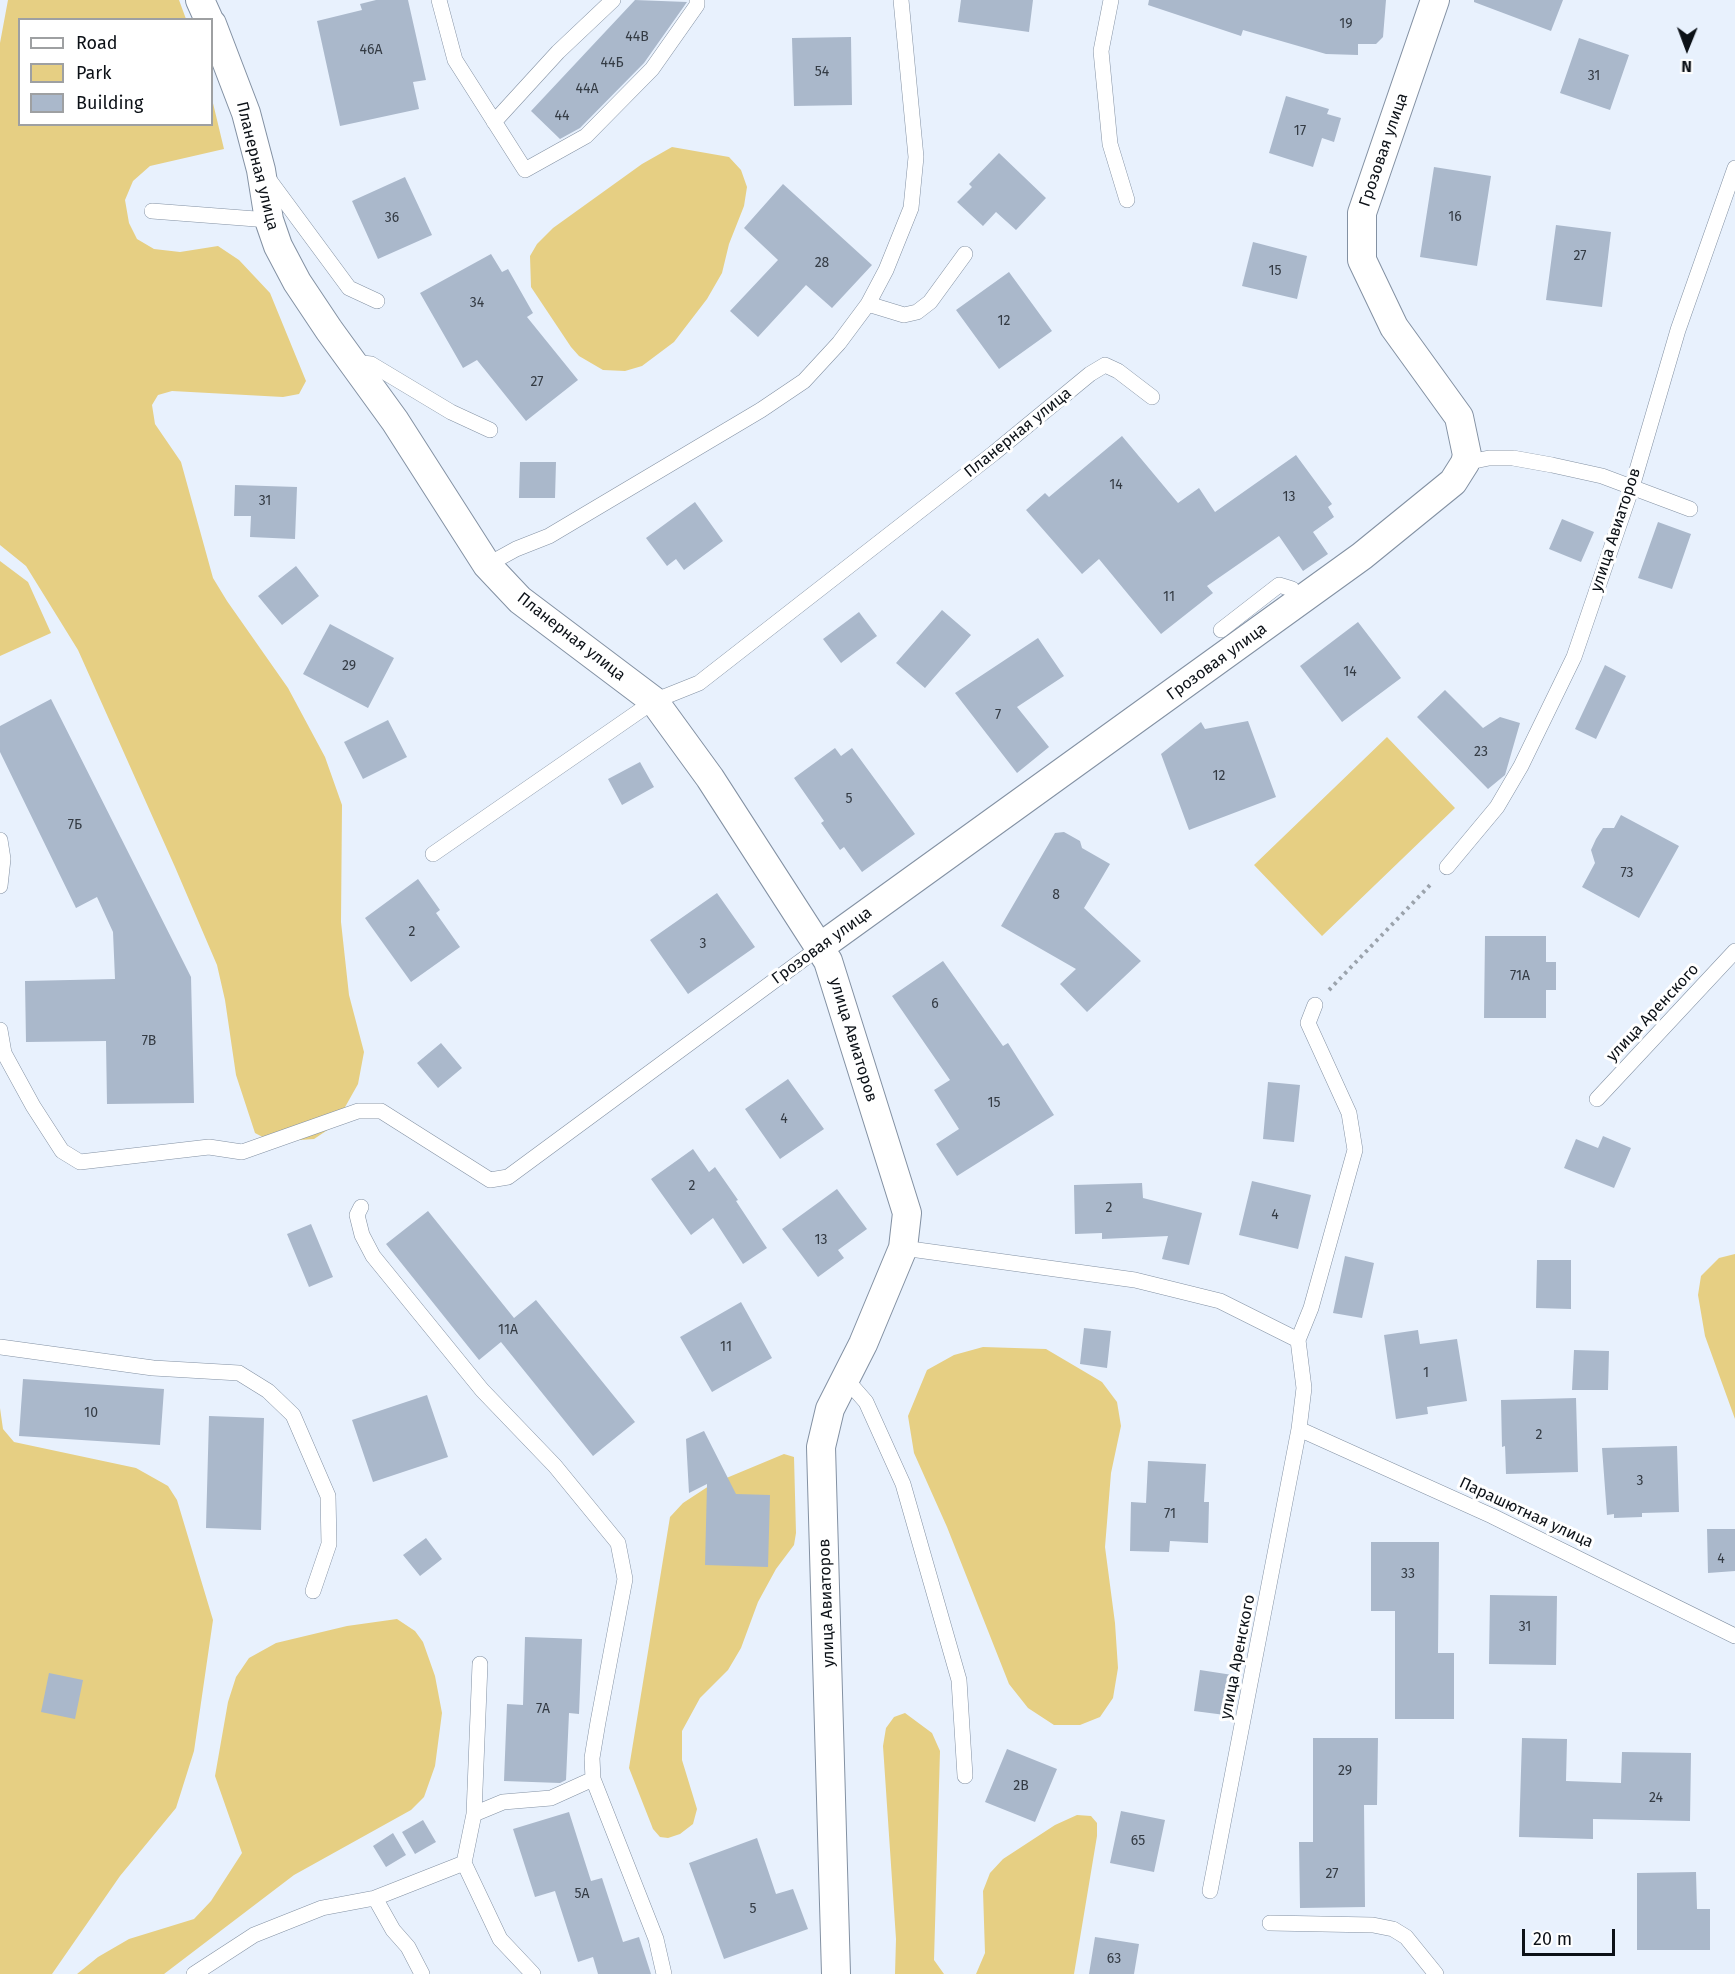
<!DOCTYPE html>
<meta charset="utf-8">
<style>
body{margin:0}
#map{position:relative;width:1735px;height:1974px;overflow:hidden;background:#e8f1fd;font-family:"Fira Sans",sans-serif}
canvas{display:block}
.legend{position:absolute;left:18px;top:18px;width:195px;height:108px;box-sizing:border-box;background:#fff;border:2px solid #9ea0a2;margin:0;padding:8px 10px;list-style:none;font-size:18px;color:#0c1117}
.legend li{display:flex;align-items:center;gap:12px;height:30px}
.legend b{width:30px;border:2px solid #9ea0a2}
.north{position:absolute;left:1657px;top:18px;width:60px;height:60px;-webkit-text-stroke:4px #fff;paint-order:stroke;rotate:181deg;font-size:16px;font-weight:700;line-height:24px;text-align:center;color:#0c1117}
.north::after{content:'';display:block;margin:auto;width:21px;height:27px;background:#0c1117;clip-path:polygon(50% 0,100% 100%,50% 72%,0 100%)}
.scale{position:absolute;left:1522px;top:1929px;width:93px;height:27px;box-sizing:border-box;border:3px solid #0c1117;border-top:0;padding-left:8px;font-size:18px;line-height:21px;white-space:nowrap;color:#0c1117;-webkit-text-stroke:4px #fff;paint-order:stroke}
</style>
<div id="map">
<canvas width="1735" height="1974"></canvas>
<ul class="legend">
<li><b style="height:8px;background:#fff"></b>Road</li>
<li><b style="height:16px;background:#e6cf83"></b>Park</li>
<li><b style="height:16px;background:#aab8cb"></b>Building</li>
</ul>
<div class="north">N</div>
<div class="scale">20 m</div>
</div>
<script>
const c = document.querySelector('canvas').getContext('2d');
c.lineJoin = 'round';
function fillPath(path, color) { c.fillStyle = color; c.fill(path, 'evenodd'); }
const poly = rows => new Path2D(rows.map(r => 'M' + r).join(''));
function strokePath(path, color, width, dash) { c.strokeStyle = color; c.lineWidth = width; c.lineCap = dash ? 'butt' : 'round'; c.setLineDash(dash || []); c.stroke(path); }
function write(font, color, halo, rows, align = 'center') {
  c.font = font + ' "Fira Sans",sans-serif'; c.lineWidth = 6; c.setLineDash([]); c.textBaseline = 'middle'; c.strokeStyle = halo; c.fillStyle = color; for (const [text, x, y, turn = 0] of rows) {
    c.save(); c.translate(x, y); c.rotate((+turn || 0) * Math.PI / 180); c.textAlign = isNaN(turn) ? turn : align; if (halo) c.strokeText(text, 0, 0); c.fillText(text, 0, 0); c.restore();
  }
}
fillPath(poly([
 [8,0,179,0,186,19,20,20,20,124,212,124,212,99,224,149,150,166,133,181,125,200,129,223,137,239,154,249,180,252,218,246,239,260,270,293,306,381,299,394,283,397,172,391,158,395,152,405,155,424,181,462,213,578,227,601,288,688,325,757,342,805,341,922,349,995,364,1052,358,1084,335,1125,314,1139,272,1142,255,1133,236,1075,225,1000,217,965,175,867,78,650,26,566,0,545,0,43],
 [672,147,729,157,741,170,747,187,744,206,729,244,722,273,707,299,674,342,642,366,625,371,603,370,579,356,571,347,531,287,530,256,537,244,553,228,642,164],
 [0,561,28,582,51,633,0,656],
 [1387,737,1455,808,1322,936,1254,865],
 [1735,1254,1735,1419,1705,1336,1698,1295,1701,1276,1719,1258],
 [983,1347,1046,1349,1102,1382,1117,1402,1121,1426,1111,1473,1105,1547,1115,1623,1118,1668,1113,1698,1100,1717,1080,1725,1054,1725,1028,1708,1009,1684,947,1527,914,1453,908,1416,927,1370,954,1355],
 [0,1408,3,1429,14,1442,136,1468,168,1486,177,1500,213,1620,194,1751,176,1808,120,1876,52,1974,0,1974],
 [784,1454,794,1457,796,1533,794,1545,776,1569,758,1602,741,1648,728,1670,700,1698,682,1731,682,1760,697,1809,693,1824,680,1834,668,1838,660,1837,653,1829,629,1768,670,1517,683,1503,712,1484],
 [397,1619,415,1631,423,1642,435,1676,442,1713,435,1766,424,1797,411,1810,294,1875,164,1974,77,1974,98,1957,129,1939,194,1919,211,1901,242,1853,215,1776,228,1702,236,1677,249,1658,276,1643,347,1626],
 [905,1713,932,1733,940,1751,934,1960,944,1974,895,1974,896,1939,883,1746,886,1728,894,1717],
 [1077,1815,1091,1816,1097,1823,1097,1836,1074,1974,976,1974,985,1953,983,1891,990,1873,1003,1859,1055,1825]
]), '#e6cf83');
fillPath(poly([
 [376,0,408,0,426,80,413,82,419,109,340,126,317,21,362,10,360,4],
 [635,0,687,2,644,63,580,128,560,139,531,111],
 [961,0,1033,0,1029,32,958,22],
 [1149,0,1386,0,1383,37,1376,44,1358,44,1358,55,1326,54,1243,30,1241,36,1148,5],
 [1474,0,1563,0,1551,31,1474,2],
 [851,37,852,105,794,106,792,38],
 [1579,38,1629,55,1610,110,1560,93],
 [1286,96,1329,109,1327,114,1341,118,1334,142,1322,138,1313,167,1269,153],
 [999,153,1046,198,1016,230,996,212,983,226,957,202,972,187,969,184],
 [1434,167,1491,176,1477,266,1420,257],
 [405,177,432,235,378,259,352,201],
 [783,184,872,265,832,308,806,285,758,337,730,311,778,260,744,228],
 [1556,225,1611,232,1602,307,1546,300],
 [1253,242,1307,256,1297,299,1242,286],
 [491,254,502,272,508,269,533,313,527,317,578,380,526,421,477,360,463,368,420,293],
 [1009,272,1052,331,999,369,956,310],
 [1122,436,1178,503,1199,488,1215,512,1296,455,1332,504,1328,507,1334,517,1313,532,1328,554,1303,571,1279,536,1207,586,1213,593,1161,634,1099,559,1082,574,1026,510,1045,493,1049,497],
 [520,462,556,462,555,498,519,498],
 [235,485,297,487,295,539,250,537,251,516,234,516],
 [695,502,723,541,684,570,676,559,667,566,646,538],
 [1562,519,1594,532,1581,562,1549,549],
 [1658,522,1691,534,1672,589,1638,578],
 [296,566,319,596,282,625,258,596],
 [942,610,971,635,925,688,896,663],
 [859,612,877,636,841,663,823,639],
 [1358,622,1401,678,1342,722,1300,666],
 [330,624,394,658,368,708,303,674],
 [1038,638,1064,676,1017,707,1049,747,1017,773,955,693],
 [1605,665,1626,676,1596,739,1575,729],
 [1445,690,1483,728,1500,717,1520,723,1505,775,1488,789,1417,717],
 [51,699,191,977,194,1103,107,1104,106,1041,26,1042,25,981,115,979,113,932,97,897,76,908,0,752,0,726],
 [388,720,407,757,363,779,344,742],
 [1248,721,1276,797,1189,830,1161,754,1201,722,1205,729],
 [835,748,841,756,852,748,915,834,862,872,844,847,840,850,821,823,824,821,794,778],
 [640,762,654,787,622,805,608,779],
 [1621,815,1679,846,1639,918,1582,887,1595,863,1591,850,1596,839,1603,828,1614,828],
 [1064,832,1080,841,1082,848,1110,864,1084,908,1141,961,1087,1012,1060,984,1076,969,1001,926,1055,833],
 [418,879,440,910,436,913,460,947,411,982,365,918],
 [717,893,755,947,688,994,650,940],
 [1485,936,1546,936,1546,962,1556,962,1556,990,1546,990,1546,1018,1484,1018],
 [943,961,1003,1046,1008,1043,1054,1115,957,1176,936,1144,959,1129,934,1090,950,1080,892,996],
 [441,1043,462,1068,438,1088,417,1063],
 [788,1079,824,1129,780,1159,745,1109],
 [1268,1082,1300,1085,1294,1142,1263,1139],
 [1603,1136,1631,1148,1614,1188,1564,1168,1576,1139,1598,1148],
 [693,1149,709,1172,715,1167,738,1200,736,1201,767,1248,743,1264,713,1218,691,1235,651,1179],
 [1252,1181,1311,1195,1298,1249,1239,1235],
 [1142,1183,1143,1198,1202,1213,1189,1265,1162,1259,1168,1236,1102,1239,1102,1233,1075,1234,1074,1185],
 [837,1189,867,1229,838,1250,844,1258,818,1277,782,1229],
 [428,1211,514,1318,536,1300,635,1422,593,1456,501,1342,479,1360,386,1244],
 [311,1224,333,1277,309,1287,287,1234],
 [1345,1256,1374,1263,1362,1318,1333,1313],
 [1537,1260,1571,1260,1571,1309,1536,1308],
 [741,1302,772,1358,712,1392,680,1337],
 [1084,1328,1111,1331,1107,1368,1080,1364],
 [1418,1330,1420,1344,1457,1339,1467,1401,1427,1407,1428,1414,1396,1419,1384,1335],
 [1574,1350,1609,1351,1608,1390,1572,1390],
 [23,1379,164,1389,160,1445,19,1436],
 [427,1395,448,1457,373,1482,352,1420],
 [1576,1398,1578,1472,1506,1474,1505,1446,1502,1447,1501,1400],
 [209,1416,264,1418,261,1530,206,1528],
 [704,1431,736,1494,770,1495,768,1567,705,1565,707,1484,689,1493,686,1439],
 [1677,1446,1679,1512,1642,1513,1642,1517,1614,1518,1614,1514,1607,1515,1602,1448],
 [1148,1461,1206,1464,1204,1502,1209,1502,1208,1543,1170,1541,1169,1552,1130,1551,1131,1502,1146,1503],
 [1707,1529,1735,1529,1735,1571,1708,1573],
 [426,1538,442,1559,420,1576,403,1555],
 [1371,1542,1439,1542,1438,1653,1454,1653,1454,1719,1395,1719,1395,1611,1371,1611],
 [1490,1595,1557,1596,1556,1665,1489,1664],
 [525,1637,582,1639,579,1714,569,1713,566,1780,560,1783,504,1781,507,1704,523,1705],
 [1200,1670,1239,1676,1233,1716,1194,1711],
 [49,1673,83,1680,75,1719,41,1712],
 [1313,1738,1378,1738,1377,1805,1364,1805,1365,1907,1300,1908,1299,1842,1313,1842],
 [1522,1738,1567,1739,1566,1781,1621,1783,1622,1752,1691,1753,1690,1821,1593,1819,1593,1839,1519,1837],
 [1007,1749,1057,1769,1035,1822,985,1802],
 [1121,1811,1165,1820,1154,1872,1110,1863],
 [569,1812,591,1881,602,1878,623,1942,639,1937,651,1974,598,1974,593,1957,578,1962,555,1891,535,1897,513,1829],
 [423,1820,436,1842,415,1854,402,1832],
 [393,1833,406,1855,386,1867,373,1846],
 [757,1838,776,1894,793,1889,808,1929,724,1959,689,1863],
 [1696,1872,1697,1909,1710,1909,1710,1950,1637,1950,1637,1873],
 [1095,1937,1139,1944,1134,1974,1089,1974]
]), '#aab8cb');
const service = poly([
 [439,0,455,60,525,170,586,136,652,69,697,5,697,0],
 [1111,0,1101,51,1110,144,1127,200],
 [494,122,558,52,613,0],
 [267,177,349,288,377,301],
 [152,211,269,220],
 [868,304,904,315,917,312,930,302,965,254],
 [354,362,371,364,451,412,490,430],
 [1465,463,1489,458,1513,458,1552,465,1602,476,1690,509],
 [487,565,516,549,549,536,761,410,804,381,839,343,868,304,886,270,911,208,916,157,901,0],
 [1221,630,1279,585,1292,589,1299,602],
 [0,840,3,859,0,886],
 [433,854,654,701,699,683,994,453,1090,374,1105,365,1118,371,1152,397],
 [1447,867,1497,807,1521,766,1574,657,1632,487,1678,330,1735,168],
 [0,1030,4,1053,33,1106,62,1151,80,1162,209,1147,242,1152,358,1111,381,1111,490,1180,508,1177,820,947],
 [1597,1099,1735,951],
 [361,1207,357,1215,362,1235,373,1256,482,1390,555,1466,618,1543,625,1579,598,1722,592,1758,593,1779,656,1939,664,1974],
 [903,1248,1135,1280,1220,1301,1298,1340],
 [0,1347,153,1368,239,1373,268,1391,293,1415,328,1496,329,1544,313,1591],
 [845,1378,866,1402,903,1484,959,1680,965,1776],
 [1299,1429,1492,1516,1735,1636],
 [474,1814,503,1802,551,1798,593,1779],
 [464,1863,474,1814,480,1664],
 [1210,1891,1299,1429,1304,1388,1298,1340,1311,1308,1355,1150,1349,1113,1308,1023,1315,1005],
 [375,1898,464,1863,500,1939,533,1974],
 [1270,1923,1373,1925,1393,1929,1406,1937,1436,1974],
 [194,1974,254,1935,322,1908,375,1898,393,1930,408,1947,422,1974]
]);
const minor = poly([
 [200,0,209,20],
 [212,24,246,113,261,170,269,220,278,246,297,282,329,330,395,421,487,565,520,600,654,701,710,778,828,961,907,1213,903,1248,863,1344,830,1409,821,1447,836,1974],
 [820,947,1362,556,1453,482,1465,463,1467,455,1459,417,1394,327,1362,260,1362,213,1435,0]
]);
strokePath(service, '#8391a3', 16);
strokePath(minor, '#8391a3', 30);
strokePath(poly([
 [1329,990,1432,883]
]), '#9ba3ac', 4, [3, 4.5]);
strokePath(service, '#fff', 15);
strokePath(minor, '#fff', 28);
write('14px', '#343b44', null, [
 ["19",1346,24],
 ["44В",637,37],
 ["46А",371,50],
 ["44Б",612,63],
 ["54",822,72],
 ["31",1594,76],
 ["44А",587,89],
 ["44",562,116],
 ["17",1300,131],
 ["16",1455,217],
 ["36",392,218],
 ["27",1580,256],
 ["28",822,263],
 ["15",1275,271],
 ["34",477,303],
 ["12",1004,321],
 ["27",537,382],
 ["14",1116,485],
 ["13",1289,497],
 ["31",265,501],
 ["11",1169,597],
 ["29",349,666],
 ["14",1350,672],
 ["7",998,715],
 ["23",1481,752],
 ["12",1219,776],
 ["5",849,799],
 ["7Б",75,825],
 ["73",1627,873],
 ["8",1056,895],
 ["2",412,932],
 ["3",703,944],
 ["71А",1520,976],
 ["6",935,1004],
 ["7В",149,1041],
 ["15",994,1103],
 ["4",784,1119],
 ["2",692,1186],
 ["2",1109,1208],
 ["4",1275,1215],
 ["13",821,1240],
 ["11А",508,1330],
 ["11",726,1347],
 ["1",1426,1373],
 ["10",91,1413],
 ["2",1539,1435],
 ["3",1640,1481],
 ["71",1170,1514],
 ["4",1721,1559],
 ["33",1408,1574],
 ["31",1525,1627],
 ["7А",543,1709],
 ["29",1345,1771],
 ["2В",1021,1786],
 ["24",1656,1798],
 ["65",1138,1841],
 ["27",1332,1874],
 ["5А",582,1894],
 ["5",753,1909],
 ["63",1114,1959]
]);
write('16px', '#0c1117', '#fff', [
 ["Грозовая улица",1384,150,-71],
 ["Планерная улица",257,166,76],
 ["Планерная улица",1018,433,-39],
 ["улица Авиаторов",1616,530,-72],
 ["Планерная улица",571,637,38],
 ["Грозовая улица",1217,662,-36],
 ["Грозовая улица",822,946,-36],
 ["улица Аренского",1653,1013,-47],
 ["улица Авиаторов",853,1040,73],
 ["Парашютная улица",1526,1513,25],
 ["улица Авиаторов",827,1603,-92],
 ["улица Аренского",1238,1657,-79]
]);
</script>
